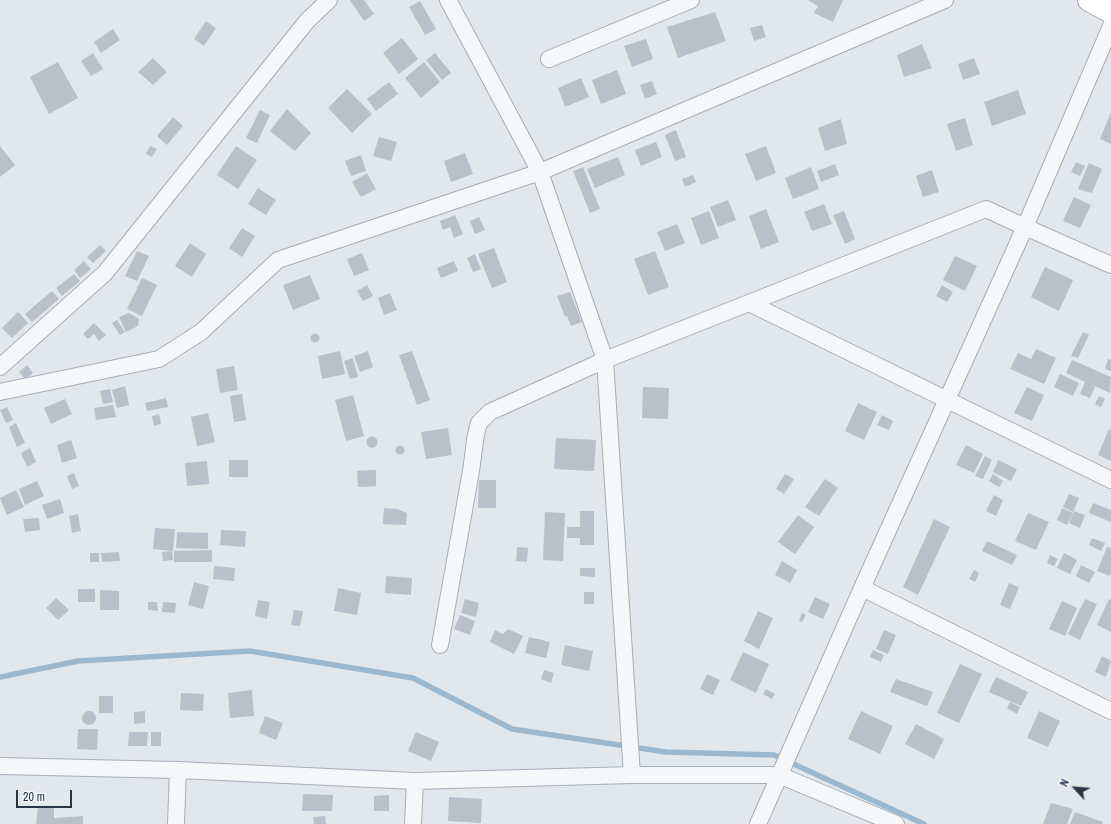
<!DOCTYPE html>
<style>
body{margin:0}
#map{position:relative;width:1111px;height:824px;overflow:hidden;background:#e2e7ec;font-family:"Archivo Narrow",sans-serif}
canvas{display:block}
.north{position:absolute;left:1055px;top:768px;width:40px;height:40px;-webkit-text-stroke:3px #f2f5f9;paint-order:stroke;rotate:296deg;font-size:11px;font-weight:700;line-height:16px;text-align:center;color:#283546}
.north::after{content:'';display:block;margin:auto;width:14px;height:18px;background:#283546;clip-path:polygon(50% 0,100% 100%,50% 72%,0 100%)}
.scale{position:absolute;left:16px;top:790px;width:56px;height:18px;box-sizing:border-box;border:2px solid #283546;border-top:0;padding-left:5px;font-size:12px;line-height:14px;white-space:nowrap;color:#283546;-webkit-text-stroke:3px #f2f5f9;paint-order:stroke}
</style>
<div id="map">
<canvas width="1111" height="824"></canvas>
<div class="north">N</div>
<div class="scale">20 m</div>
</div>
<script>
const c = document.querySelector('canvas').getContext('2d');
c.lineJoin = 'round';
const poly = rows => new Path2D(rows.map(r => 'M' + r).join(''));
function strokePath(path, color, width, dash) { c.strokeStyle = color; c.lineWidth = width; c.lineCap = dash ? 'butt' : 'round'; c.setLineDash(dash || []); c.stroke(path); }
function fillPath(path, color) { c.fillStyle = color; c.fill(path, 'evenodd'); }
strokePath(poly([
 [0,677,78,661,250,651,413,678,512,729,666,752,774,755,924,824]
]), '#9ab8cf', 5.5);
fillPath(poly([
 [350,0,364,0,374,14,364,21],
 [809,0,843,0,833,22,814,13,818,6,809,1],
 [420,1,436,29,425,35,409,7],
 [715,12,726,41,678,58,667,27],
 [206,21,216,28,204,46,194,39],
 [762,25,766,37,754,41,750,28],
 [113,29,120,40,101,53,94,42],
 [402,38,418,59,399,74,383,53],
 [646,39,653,59,632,67,624,46],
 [922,44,932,68,904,77,897,55],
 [93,53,103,69,91,76,81,61],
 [435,53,451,73,442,80,426,60],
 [153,58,167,72,153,85,138,72],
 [974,58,980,74,963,80,958,64],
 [58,62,78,98,49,114,30,77],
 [424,62,440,82,421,98,405,78],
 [617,70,626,94,601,104,592,80],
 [581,78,589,97,565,107,558,88],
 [652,81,657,94,645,99,640,85],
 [389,82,398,94,376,111,367,99],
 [347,89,372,114,352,133,328,108],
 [1018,90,1026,114,992,126,984,102],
 [287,109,311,133,295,151,270,131],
 [260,110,270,115,257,143,246,138],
 [1111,112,1111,144,1100,139],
 [173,117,183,126,167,145,157,136],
 [965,118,973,145,956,151,947,124],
 [841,119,847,144,825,151,818,128],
 [676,130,686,157,675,161,665,135],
 [379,137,397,142,391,161,373,156],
 [656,142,662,157,641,166,635,150],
 [0,146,15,165,0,177],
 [150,146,157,149,152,157,146,154],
 [236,146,257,160,238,189,217,175],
 [766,146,776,173,756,181,745,154],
 [465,153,473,174,451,182,444,161],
 [361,155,366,171,351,176,345,161],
 [618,157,625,175,595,188,587,169],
 [1076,162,1085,166,1080,176,1071,172],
 [1089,163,1102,169,1092,193,1078,189],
 [835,164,839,175,821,182,817,171],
 [583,167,600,209,590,213,573,171],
 [811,167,819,189,793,199,785,178],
 [932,170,939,192,923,197,916,176],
 [367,173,376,189,361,197,352,182],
 [693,175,696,182,685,187,682,179],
 [258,188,276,200,266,215,248,204],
 [1074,197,1091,205,1080,228,1063,221],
 [728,200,736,220,718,227,710,207],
 [824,204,832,224,812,231,804,212],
 [766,209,779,242,761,249,749,216],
 [709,211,719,238,701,245,691,218],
 [844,211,855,239,845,244,833,215],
 [455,215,463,234,454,238,450,227,443,230,440,221],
 [479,217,485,230,475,234,470,221],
 [677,224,685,243,665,251,657,232],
 [242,228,255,236,242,257,229,248],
 [190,243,206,254,192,277,175,266],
 [100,245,106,251,93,263,87,257],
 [494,248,507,282,492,288,478,254],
 [137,251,149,256,137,281,125,276],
 [655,251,669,287,648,295,634,259],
 [362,253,369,270,354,276,347,259],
 [475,254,481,269,473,272,467,258],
 [955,256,977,266,965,291,943,280],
 [84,261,91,269,80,278,74,270],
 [454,261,458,271,441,278,437,268],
 [1045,267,1073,280,1059,311,1031,297],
 [74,274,80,281,62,296,56,288],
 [310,275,320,299,293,310,283,285],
 [142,278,157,285,142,316,127,309],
 [367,285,373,296,363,301,357,291],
 [942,285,953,292,947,302,936,296],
 [52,291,59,299,32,322,25,314],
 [570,292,582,322,571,326,567,316,565,317,557,296],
 [390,293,397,310,384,315,378,298],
 [18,312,28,323,12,338,2,328],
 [129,313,139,319,138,326,126,332,119,317],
 [117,320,125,332,120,335,112,323],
 [94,323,106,335,99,341,94,334,88,339,83,334],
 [1083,332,1089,335,1078,358,1071,356],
 '310.5 338a4.5 4.5 0 1 1 9 0a4.5 4.5 0 1 1-9 0Z',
 [1036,349,1056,358,1044,384,1010,369,1018,353,1031,359],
 [340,351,345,374,322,379,318,356],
 [368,351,373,367,360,372,354,356],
 [412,351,430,400,417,405,399,355],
 [353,358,358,377,350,379,344,361],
 [1108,359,1111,360,1111,371,1105,369],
 [1072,360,1111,377,1110,393,1090,384,1095,387,1090,398,1080,394,1085,382,1066,373],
 [27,365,33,373,25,379,19,372],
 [234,366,238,390,220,393,216,369],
 [1060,374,1079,383,1073,396,1054,387],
 [125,386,129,405,117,408,112,390],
 [643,387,669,388,668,419,642,418],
 [1027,387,1044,395,1032,421,1014,413],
 [110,389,113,402,103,404,100,391],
 [242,394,246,420,234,422,230,396],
 [353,395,364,436,346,441,335,400],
 [1099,396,1105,399,1101,407,1095,404],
 [166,398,168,407,147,411,145,403],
 [65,399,72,414,51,424,44,408],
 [858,403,877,412,864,440,845,431],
 [113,405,116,417,96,420,94,408],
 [7,407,13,420,6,423,0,410],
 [208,413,215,442,197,446,191,417],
 [159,414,161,424,154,426,152,416],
 [882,415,893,421,889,430,877,425],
 [16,423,25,443,17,447,9,427],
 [448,428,452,455,426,459,421,432],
 [1109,429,1111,430,1111,461,1098,455],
 '366.5 442a5.5 5.5 0 1 1 11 0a5.5 5.5 0 1 1-11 0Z',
 [556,438,596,440,594,471,554,469],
 [71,440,77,458,62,463,57,445],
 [966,445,983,454,974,473,956,465],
 '395.5 450a4.5 4.5 0 1 1 9 0a4.5 4.5 0 1 1-9 0Z',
 [30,448,36,462,27,467,21,453],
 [985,456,992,460,983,479,975,476],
 [229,460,248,460,248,477,229,477],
 [998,460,1017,469,1011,481,993,472],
 [207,461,209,484,187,486,185,463],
 [376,470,376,486,358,487,357,471],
 [74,473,79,486,72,489,67,476],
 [785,474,794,479,784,494,776,489],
 [993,474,1003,481,999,487,989,481],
 [825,479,838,488,819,516,805,507],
 [479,480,496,480,496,508,478,508],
 [37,481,44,496,25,505,19,489],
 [16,490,24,507,7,515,0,498],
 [1069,494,1079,498,1073,512,1063,507],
 [994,495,1003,500,996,516,986,511],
 [60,499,64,513,47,519,42,505],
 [1093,503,1111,510,1111,522,1089,513],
 [384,508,397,509,407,513,406,525,383,524],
 [1062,508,1073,513,1067,525,1057,520],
 [580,511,594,511,594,545,580,545,580,538,567,538,567,527,580,527],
 [1074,511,1085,515,1080,528,1069,523],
 [545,512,565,513,563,561,543,560],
 [1028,513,1049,522,1036,550,1015,541],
 [78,514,81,531,72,533,69,516],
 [798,515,814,527,795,554,778,542],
 [39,518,40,530,25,532,23,519],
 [934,519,950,527,918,595,903,587],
 [155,528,175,529,173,551,153,549],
 [221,530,246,531,245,547,220,545],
 [177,532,208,533,208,549,176,548],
 [1092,538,1105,543,1101,551,1089,545],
 [987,541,1017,555,1012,565,982,551],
 [517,547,528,548,527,562,516,561],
 [1107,547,1111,548,1111,573,1110,576,1097,571],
 [212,550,212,562,174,562,174,551],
 [172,551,173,560,163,561,162,552],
 [119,552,120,561,102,562,101,553],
 [90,553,99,553,99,562,90,562],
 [1064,553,1077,560,1070,574,1057,568],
 [1050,555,1058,559,1054,566,1047,563],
 [782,561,797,570,790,583,775,575],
 [1081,565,1095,572,1089,583,1076,576],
 [214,566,235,568,234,581,213,579],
 [580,568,595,568,595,577,580,576],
 [974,570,979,573,975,582,969,579],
 [386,576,412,578,411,595,385,593],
 [194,582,209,586,203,609,188,605],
 [1009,583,1019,587,1010,609,1000,605],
 [338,588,361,593,357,615,334,611],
 [78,589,95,589,95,602,78,602],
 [100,590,119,591,119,610,100,610],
 [584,592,594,592,594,604,584,604],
 [815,597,830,604,823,619,808,612],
 [56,598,69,610,58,620,46,608],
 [465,599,479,603,476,617,461,613],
 [1085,599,1097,604,1080,640,1068,634],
 [1109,599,1111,600,1111,632,1097,625],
 [258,600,270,602,267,619,255,616],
 [1062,601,1077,608,1065,636,1049,629],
 [148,602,157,602,158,611,148,610],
 [163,602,176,603,175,613,162,612],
 [294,610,303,611,300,626,291,625],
 [758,611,773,618,759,649,744,641],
 [802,613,806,615,802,622,799,620],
 [460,615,475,621,470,635,454,629],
 [508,629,523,636,514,654,490,642,495,630,503,634],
 [884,630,896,635,888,654,876,649],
 [529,637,550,642,546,658,525,653],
 [565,645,593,651,589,671,561,665],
 [873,650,884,655,881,662,870,657],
 [743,652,769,664,756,693,730,680],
 [1102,656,1111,661,1106,677,1095,672],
 [960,664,982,674,959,723,937,713],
 [544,670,554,673,551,683,541,679],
 [707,674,720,680,713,695,700,689],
 [996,677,1028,692,1021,706,989,692],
 [896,679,933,692,927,706,890,692],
 [766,689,775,694,772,699,763,694],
 [252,690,254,716,230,718,228,693],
 [181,693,204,694,203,711,180,710],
 [99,696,113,696,113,713,99,713],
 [1010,702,1020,707,1017,714,1007,708],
 '82 718a7 7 0 1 1 14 0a7 7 0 1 1-14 0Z',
 [145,711,145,723,134,724,134,712],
 [861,711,893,726,880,754,848,739],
 [1039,711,1060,721,1048,747,1027,738],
 [265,716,283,723,276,740,259,733],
 [916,724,944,739,934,759,905,744],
 [78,729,98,729,97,750,77,749],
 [129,732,148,732,147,746,128,746],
 [151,732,161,732,161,746,151,746],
 [416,732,439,742,431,761,408,751],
 [303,794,333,795,332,811,302,811],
 [389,795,389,811,374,811,374,796],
 [449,797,482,799,481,823,448,821],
 [1051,803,1073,809,1067,824,1043,824],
 [54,806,54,818,83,816,83,824,36,824,38,807],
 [1075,812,1103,822,1102,824,1070,824],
 [325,816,326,824,314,824,313,817]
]), '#b9c0ca');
const street = poly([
 [448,0,540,172,605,360,632,775],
 [549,59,691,0],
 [749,303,1111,480],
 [0,367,105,273,307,21,329,0],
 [0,392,159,359,201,332,278,260,540,172,945,0],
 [862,588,1111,711],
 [440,645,471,471,476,434,479,423,490,412,605,360,986,209,1025,227,1111,265],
 [0,766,178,770,415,781,632,775,779,775,896,824],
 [176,824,178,770],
 [413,824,415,781],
 [758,824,862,588,1025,227,1111,26]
]);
const secondary = poly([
 [1089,0,1111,12]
]);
strokePath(street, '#a6aeb7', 18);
strokePath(secondary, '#a6aeb7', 24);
strokePath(street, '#f5f7f9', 16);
strokePath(secondary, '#fff', 22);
</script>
